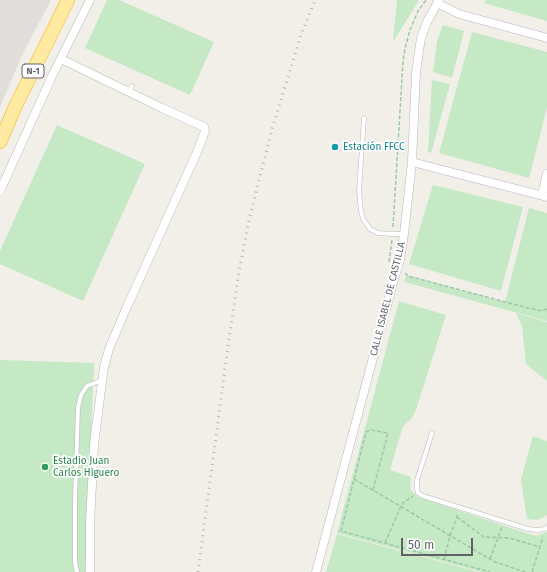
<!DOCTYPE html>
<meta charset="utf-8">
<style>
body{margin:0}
#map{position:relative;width:547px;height:572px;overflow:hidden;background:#f1efe8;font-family:"Fira Sans",sans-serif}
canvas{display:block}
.scale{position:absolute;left:401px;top:538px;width:72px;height:18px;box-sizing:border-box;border:2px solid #5f6368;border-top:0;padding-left:5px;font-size:12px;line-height:14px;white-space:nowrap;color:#5f6368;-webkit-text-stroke:3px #fff;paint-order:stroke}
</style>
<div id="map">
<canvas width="547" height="572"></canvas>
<div class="scale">50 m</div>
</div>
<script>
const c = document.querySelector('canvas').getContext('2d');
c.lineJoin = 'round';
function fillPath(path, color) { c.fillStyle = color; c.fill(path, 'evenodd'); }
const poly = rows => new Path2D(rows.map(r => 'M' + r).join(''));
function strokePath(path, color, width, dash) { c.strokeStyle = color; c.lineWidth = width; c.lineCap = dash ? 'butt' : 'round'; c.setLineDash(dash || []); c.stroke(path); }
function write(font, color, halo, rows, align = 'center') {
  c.font = font + ' "Fira Sans",sans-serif'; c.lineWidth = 3.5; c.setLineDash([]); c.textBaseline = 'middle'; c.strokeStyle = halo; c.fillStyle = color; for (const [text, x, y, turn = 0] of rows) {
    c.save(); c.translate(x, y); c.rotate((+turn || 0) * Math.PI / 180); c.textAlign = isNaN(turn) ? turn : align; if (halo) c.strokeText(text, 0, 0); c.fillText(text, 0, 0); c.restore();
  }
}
fillPath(poly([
 [0,0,51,0,23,53,0,107]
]), '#e0deda');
fillPath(poly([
 [107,0,119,0,214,42,190,95,85,48],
 [397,0,419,0,393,42],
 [486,0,547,0,547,21,484,3],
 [443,25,464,31,452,78,433,72,437,41],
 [472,32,547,52,547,108,529,178,439,153],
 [432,80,450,84,431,153,428,152],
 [57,125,145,164,83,301,0,264,0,251],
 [433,185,523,207,501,291,409,264],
 [529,208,547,213,547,321,404,282,406,275,505,302],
 [399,301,446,315,416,410,412,418,403,426,390,470,411,477,410,489,418,497,535,536,547,532,547,572,482,572,337,533],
 [516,313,547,322,547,381,526,364,522,326],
 [0,360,94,363,85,572,0,572],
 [533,436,547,441,547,515,538,520,527,519,521,479],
 [337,534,479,572,326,572]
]), '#c5e8c5');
const service = poly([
 [129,92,132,86],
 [364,118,359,191,361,211,363,219,370,229,378,233,392,234,404,234],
 [432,433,417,480,417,489,418,493,423,496,528,529,538,530,545,529,547,527],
 [77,572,75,562,75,500,78,408,81,395,87,386,102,380]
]);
const minor = poly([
 [437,3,459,14,547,38],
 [61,59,162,108,204,127,205,131,198,150,126,309,109,349,104,367,94,444,90,524,90,572],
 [412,162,435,168,547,197],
 [0,191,53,74,90,0],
 [542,195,547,174],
 [316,572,394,279,400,260,404,234,412,162,416,73,419,51,421,38,427,22,439,0]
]);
const trunk = poly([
 [0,142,15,107,68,0]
]);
strokePath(service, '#b5b8bc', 5);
strokePath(minor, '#b5b8bc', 9);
strokePath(trunk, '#f9ab00', 14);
strokePath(poly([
 [393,227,403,61,405,48,410,30,418,11,426,0],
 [389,262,392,240],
 [405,273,408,276,528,308,542,311,547,309],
 [354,479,495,562,525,572],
 [373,490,388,433,371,430,366,432,341,531,490,572],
 [457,517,484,537,509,538,540,547],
 [385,543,401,506,403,503,413,496],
 [444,559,450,536,458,514],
 [490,559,502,527],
 [532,572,543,537]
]), '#9cc7a9', 1.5, [4, 2]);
strokePath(service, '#fff', 4);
strokePath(minor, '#fff', 8);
strokePath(trunk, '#feeaa1', 13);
strokePath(poly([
 [198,572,226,361,238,277,249,220,272,129,301,35,315,0]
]), '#b6b7b8', 3, [1, 5]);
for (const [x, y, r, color] of [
 [335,147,4,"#0f9aa8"],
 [45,467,4,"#2e9e5b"]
]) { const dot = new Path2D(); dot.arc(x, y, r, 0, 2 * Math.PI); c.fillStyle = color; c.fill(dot); strokePath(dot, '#fff', 1.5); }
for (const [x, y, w] of [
 [33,71,22]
]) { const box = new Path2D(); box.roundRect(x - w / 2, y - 7, w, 14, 3); c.fillStyle = '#fff'; c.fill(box); strokePath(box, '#5f6368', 1); }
write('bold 9px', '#5f6368', null, [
 ["N-1",33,71]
]);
write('10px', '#0d838f', '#fff', [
 ["Estación FFCC",343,147]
], 'left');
write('10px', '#5f6368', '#fff', [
 ["CALLE ISABEL DE CASTILLA",388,299,-76]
]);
write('10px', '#27864d', '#fff', [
 ["Estadio Juan",53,461],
 ["Carlos Higuero",53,473]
], 'left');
</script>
